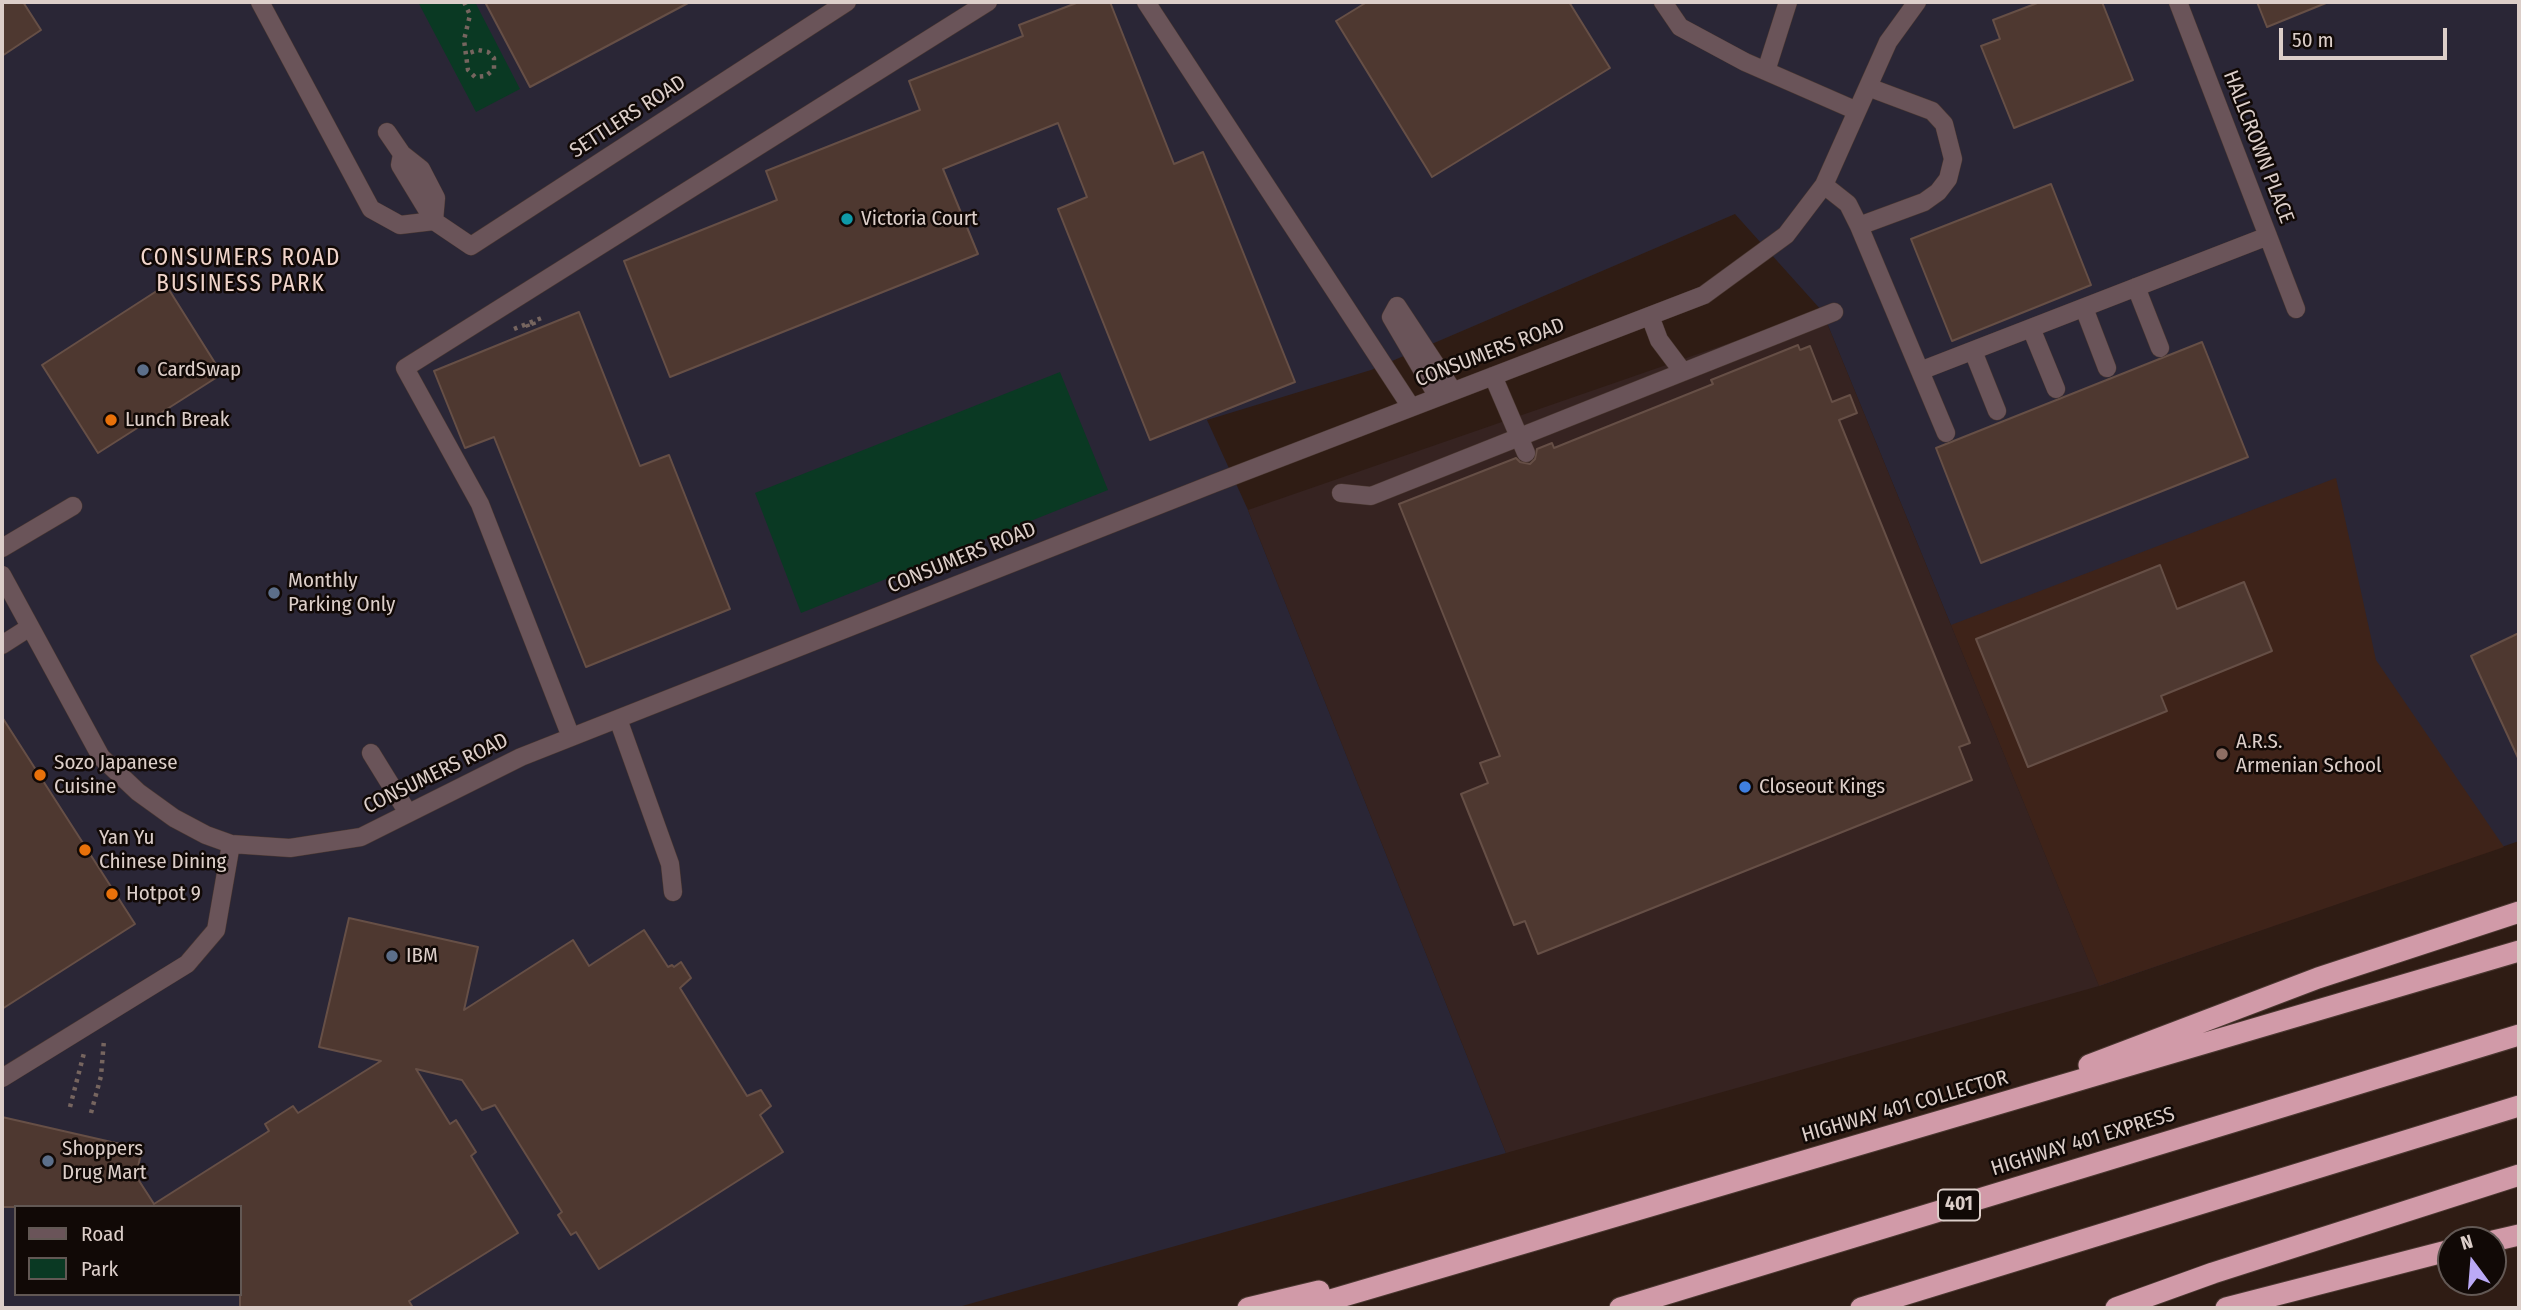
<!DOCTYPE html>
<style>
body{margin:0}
#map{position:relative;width:2521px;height:1310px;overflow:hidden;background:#2f1c14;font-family:"Fira Sans Condensed",sans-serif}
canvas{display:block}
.frame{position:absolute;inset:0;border:4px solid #dccec9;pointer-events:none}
.legend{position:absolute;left:14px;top:1205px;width:228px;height:91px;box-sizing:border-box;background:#110906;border:2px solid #625854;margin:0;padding:9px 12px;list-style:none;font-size:21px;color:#dccec9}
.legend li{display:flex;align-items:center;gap:14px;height:35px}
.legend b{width:35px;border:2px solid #625854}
.north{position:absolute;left:2437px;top:1226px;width:70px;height:70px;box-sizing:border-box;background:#110906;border:2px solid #625854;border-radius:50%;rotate:344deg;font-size:19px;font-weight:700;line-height:28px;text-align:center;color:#dccec9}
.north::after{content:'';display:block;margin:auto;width:24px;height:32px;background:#bbaaf6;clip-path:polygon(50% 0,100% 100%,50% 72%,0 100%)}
.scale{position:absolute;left:2279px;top:28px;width:168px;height:32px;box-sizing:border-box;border:4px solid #dccec9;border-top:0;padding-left:9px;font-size:21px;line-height:24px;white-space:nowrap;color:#dccec9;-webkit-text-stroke:5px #110906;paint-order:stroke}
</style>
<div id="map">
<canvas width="2521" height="1310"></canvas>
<div class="frame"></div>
<ul class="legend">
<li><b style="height:9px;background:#6a5459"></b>Road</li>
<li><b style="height:19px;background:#0a3923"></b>Park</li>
</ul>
<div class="north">N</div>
<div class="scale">50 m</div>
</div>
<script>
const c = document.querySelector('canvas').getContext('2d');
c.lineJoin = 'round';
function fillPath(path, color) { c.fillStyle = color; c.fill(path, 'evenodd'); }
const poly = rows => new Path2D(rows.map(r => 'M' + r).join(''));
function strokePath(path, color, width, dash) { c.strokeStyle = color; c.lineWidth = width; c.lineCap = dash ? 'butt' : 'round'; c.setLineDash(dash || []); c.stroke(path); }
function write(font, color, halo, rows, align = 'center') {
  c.font = font + ' "Fira Sans Condensed",sans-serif'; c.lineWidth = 5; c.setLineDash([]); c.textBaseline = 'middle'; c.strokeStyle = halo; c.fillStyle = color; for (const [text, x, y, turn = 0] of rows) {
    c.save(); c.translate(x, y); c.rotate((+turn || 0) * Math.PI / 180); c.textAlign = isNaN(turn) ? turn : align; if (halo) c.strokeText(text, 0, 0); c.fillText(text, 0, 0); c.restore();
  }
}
fillPath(poly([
 [2,2,2519,2,2519,841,2099,986,1822,311,1735,214,1371,370,1207,420,1248,510,1506,1153,955,1308,2,1308],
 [16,1207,240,1207,240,1294,16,1294]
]), '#2a2636');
fillPath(poly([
 [1822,311,2099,986,1506,1153,1248,510]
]), '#362321');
fillPath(poly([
 [2336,478,2376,660,2504,847,2099,986,1951,625]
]), '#3e2319');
fillPath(poly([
 [418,2,475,2,520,89,476,112],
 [1060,372,1108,490,801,613,755,493]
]), '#0a3923');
const building = poly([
 [2,2,23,2,41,30,2,56,2,2],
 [485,2,690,2,530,87,485,2],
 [1079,2,1110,2,1174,164,1203,152,1295,382,1150,440,1058,209,1087,197,1058,123,943,169,978,254,670,377,624,261,777,200,766,171,920,110,909,81,1023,36,1019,25,1079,2],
 [1367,2,1569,2,1610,68,1432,177,1336,21,1367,2],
 [2040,2,2102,2,2133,80,2014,128,1981,46,2000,39,1993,20,2040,2],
 [2257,2,2326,2,2326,3,2267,27,2257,2],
 [2051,184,2091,285,1952,341,1911,239,2051,184],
 [166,285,222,374,98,453,42,365,166,285],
 [579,312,640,466,669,455,730,609,586,667,494,437,465,448,434,371,579,312],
 [2202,342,2248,457,1981,563,1936,448,2202,342],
 [1798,345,1800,350,1810,346,1832,402,1850,395,1857,413,1839,420,1970,743,1959,747,1972,780,1538,954,1525,921,1514,925,1461,794,1488,783,1480,763,1500,756,1399,504,1516,458,1520,462,1530,464,1535,459,1537,449,1552,443,1554,448,1713,384,1711,380,1798,345],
 [2160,565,2177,609,2244,582,2272,651,2161,696,2167,711,2028,767,1976,639,2160,565],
 [2519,633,2519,760,2471,656,2519,633],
 [2,717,135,924,2,1009,2,717],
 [349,918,478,947,464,1010,573,940,589,966,644,930,668,967,672,965,674,967,681,962,691,978,680,988,747,1096,761,1090,771,1106,760,1115,783,1152,599,1269,576,1232,571,1235,558,1215,562,1212,495,1105,482,1110,462,1080,416,1069,450,1124,456,1120,476,1152,471,1156,518,1233,409,1301,413,1308,240,1308,240,1207,2,1207,2,1117,142,1149,136,1176,154,1204,269,1131,265,1124,293,1106,298,1113,381,1061,319,1047,349,918]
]);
fillPath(building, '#4e3830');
strokePath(building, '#664f46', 2);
const minor = poly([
 [260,2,371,209,400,225,434,221],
 [1146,2,1411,407],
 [1663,2,1680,27,1745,62,1857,111],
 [2178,2,2296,309],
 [1766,71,1788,2],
 [387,132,402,154],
 [1824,185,1848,204,1859,226,1946,433],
 [434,221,436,198,421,169,402,154,400,165,434,221,471,246,847,2],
 [1859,226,1924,202,1938,192,1948,179,1953,159,1944,124,1932,111,1868,87],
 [2136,287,2160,348],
 [2084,308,2107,368],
 [1650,316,1659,340,1683,372],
 [2031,328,2056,389],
 [1973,351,1997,411],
 [1920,371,2268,236],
 [1493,376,1526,453],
 [1438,397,1391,317,1397,306,1453,391],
 [1341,493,1371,496,1834,312],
 [2,548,73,506],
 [2,575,101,757,138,792,174,818,206,835,231,844,290,848,361,837,521,757,1215,483,1704,295,1786,235,1824,185,1888,42,1917,2],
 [2,645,30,627],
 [618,719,670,864,673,892],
 [571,737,480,504,405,368,988,2],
 [371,753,408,813],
 [2,1078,187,964,216,930,231,844]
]);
const highway = poly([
 [2089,1065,2318,978,2519,912],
 [2493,1241,2519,1235],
 [1248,1308,1319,1291],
 [1303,1308,2519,951],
 [1620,1308,2519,1035],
 [1861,1308,2519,1106],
 [2116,1308,2213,1273,2519,1175],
 [2226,1308,2451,1250]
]);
strokePath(minor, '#4b3831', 19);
strokePath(highway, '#4b3831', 23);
strokePath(poly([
 [464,2,470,15,464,40,468,70,475,77,486,76,494,69,494,58,488,52,478,50,466,54],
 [533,322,536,330],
 [527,324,530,332],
 [514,329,544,317],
 [70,1107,84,1053],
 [91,1113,101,1076,104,1040]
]), '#76655f', 4.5, [3.5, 5]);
strokePath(minor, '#6a5459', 18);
strokePath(highway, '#d19aa8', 21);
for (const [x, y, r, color] of [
 [847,219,7,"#0f9aa8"],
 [143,370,7,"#5c6f8a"],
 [111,420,7,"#e8710a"],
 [274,593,7,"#5c6f8a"],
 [2222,754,7,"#8d6e63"],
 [40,775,7,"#e8710a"],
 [1745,787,7,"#3f7fe0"],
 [85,850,7,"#e8710a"],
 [112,894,7,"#e8710a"],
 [392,956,7,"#5c6f8a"],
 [48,1161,7,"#5c6f8a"]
]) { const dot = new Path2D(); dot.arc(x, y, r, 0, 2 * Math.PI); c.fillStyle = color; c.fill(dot); strokePath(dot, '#110906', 2.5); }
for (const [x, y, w] of [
 [1959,1205,42]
]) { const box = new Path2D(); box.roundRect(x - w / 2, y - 15.5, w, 31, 5); c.fillStyle = '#110906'; c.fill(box); strokePath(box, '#dccec9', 2); }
write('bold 19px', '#dccec9', null, [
 ["401",1959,1205]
]);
write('21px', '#dccec9', '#110906', [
 ["SETTLERS ROAD",628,117,-33],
 ["HALLCROWN PLACE",2258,147,69],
 ["CONSUMERS ROAD",1490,353,-21],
 ["CONSUMERS ROAD",962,558,-22],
 ["CONSUMERS ROAD",436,774,-26],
 ["HIGHWAY 401 COLLECTOR",1905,1107,-16],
 ["HIGHWAY 401 EXPRESS",2083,1142,-17]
]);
write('21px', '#dccec9', '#110906', [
 ["Victoria Court",861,219],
 ["CardSwap",157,370],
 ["Lunch Break",125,420],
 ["Monthly",288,581],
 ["Parking Only",288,605],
 ["A.R.S.",2236,742],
 ["Armenian School",2236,766],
 ["Sozo Japanese",54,763],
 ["Cuisine",54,787],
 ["Closeout Kings",1759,787],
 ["Yan Yu",99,838],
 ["Chinese Dining",99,862],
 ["Hotpot 9",126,894],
 ["IBM",406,956],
 ["Shoppers",62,1149],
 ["Drug Mart",62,1173]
], 'left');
c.letterSpacing = '2px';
write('23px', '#f1d5cb', '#110906', [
 ["CONSUMERS ROAD",241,259],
 ["BUSINESS PARK",241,285]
]);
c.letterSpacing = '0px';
</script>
